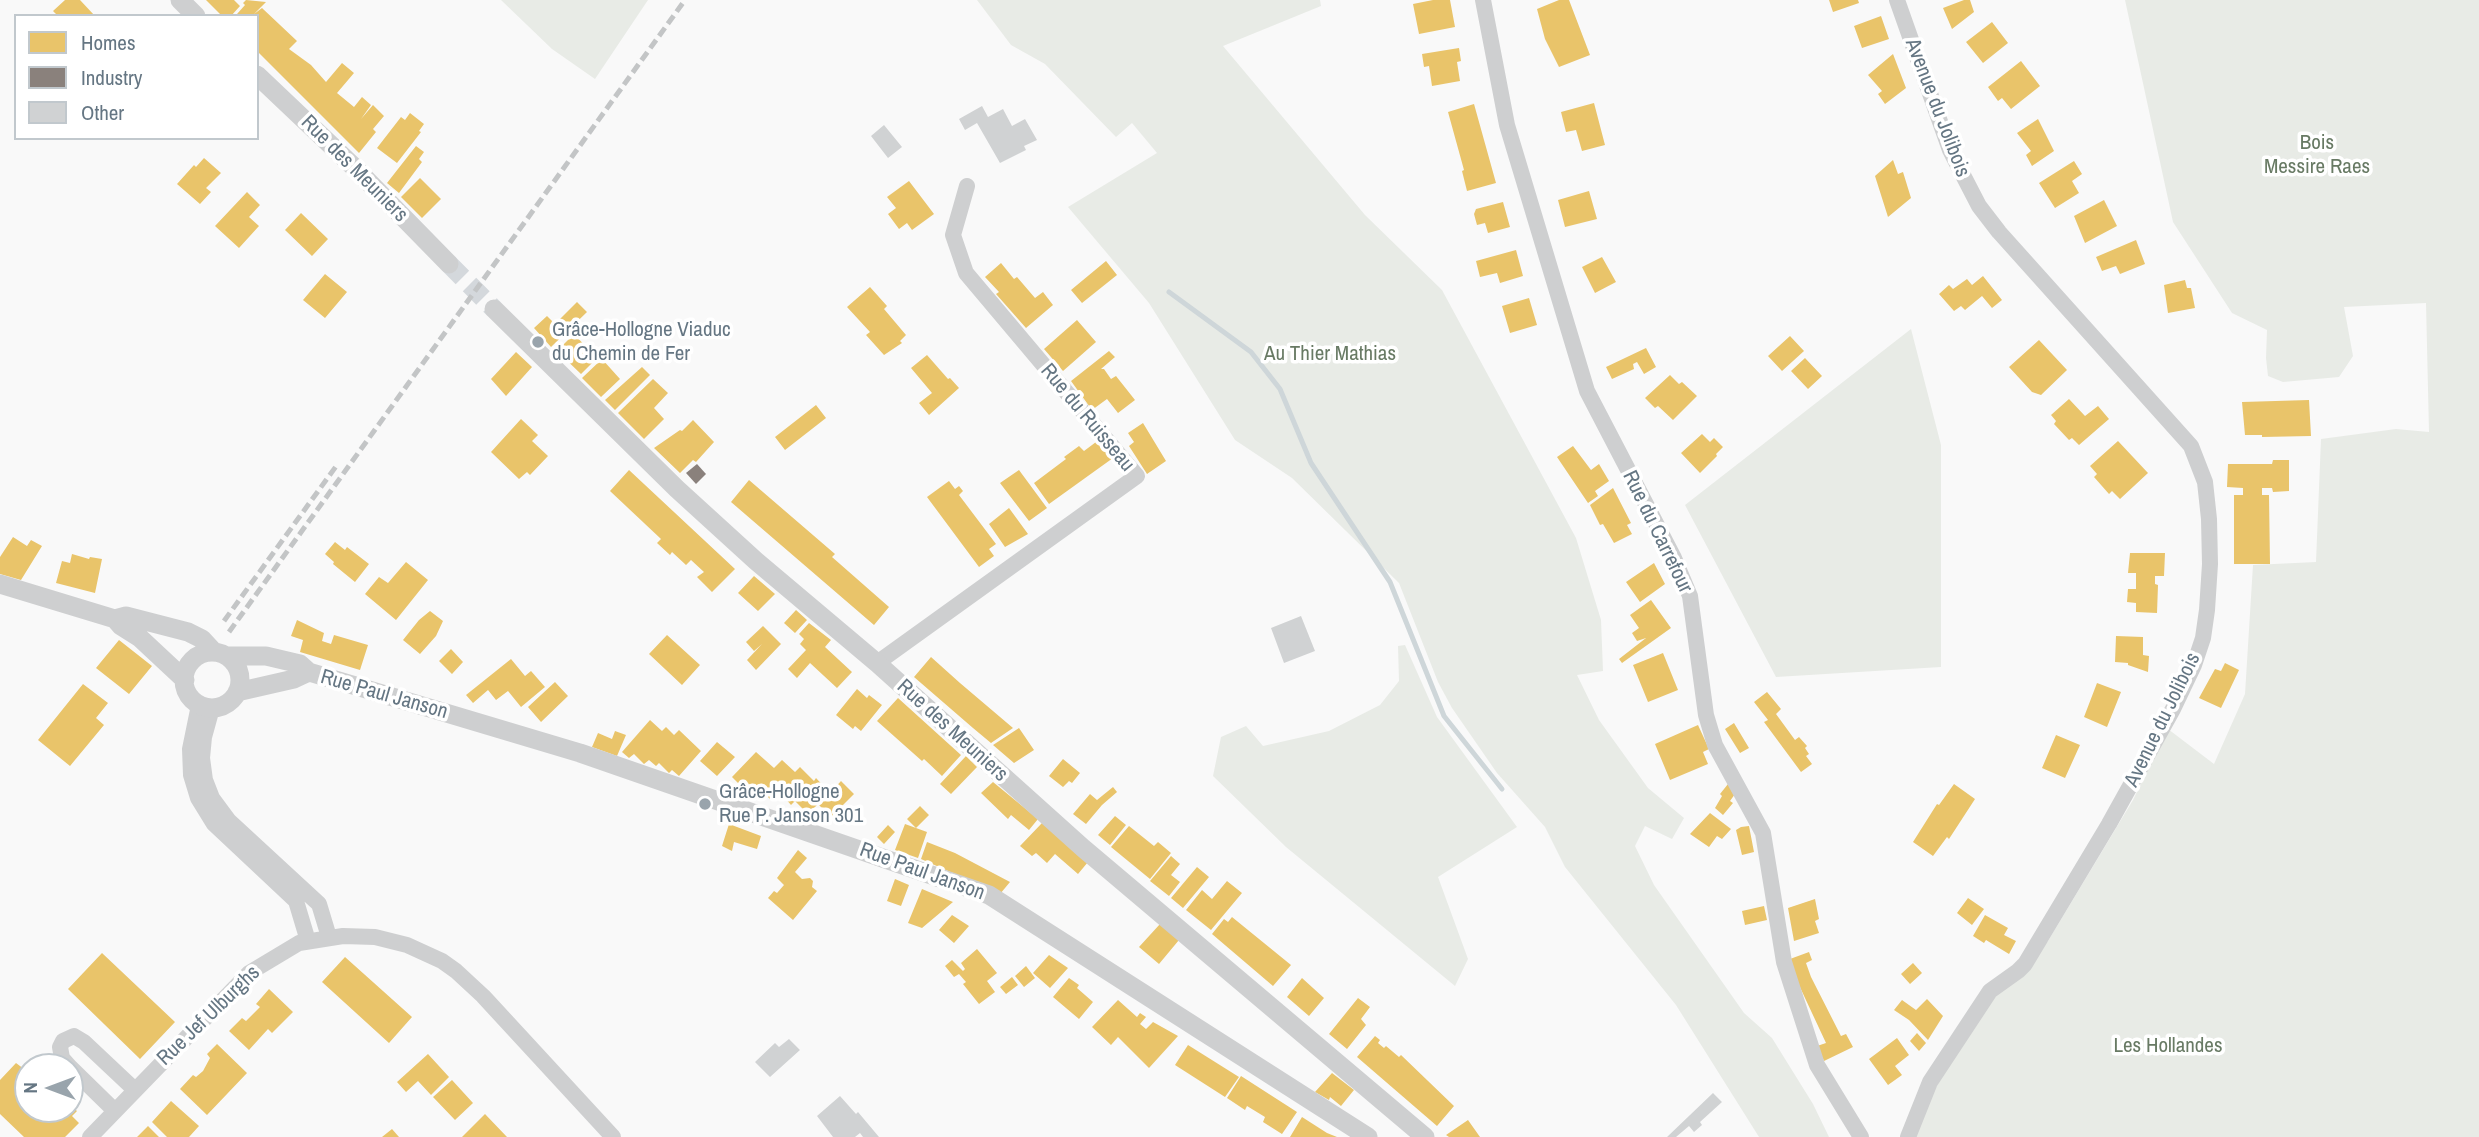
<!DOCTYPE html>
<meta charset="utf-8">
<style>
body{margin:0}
#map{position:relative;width:2479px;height:1137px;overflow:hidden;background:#f9f9f9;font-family:"Archivo Narrow",sans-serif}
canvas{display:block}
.legend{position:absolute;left:14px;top:14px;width:245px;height:126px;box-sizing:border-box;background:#fff;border:2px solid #c1c8cd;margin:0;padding:9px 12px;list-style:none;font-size:21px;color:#657683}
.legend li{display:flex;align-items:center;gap:14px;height:35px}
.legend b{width:35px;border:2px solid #c1c8cd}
.north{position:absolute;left:14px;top:1053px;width:70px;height:70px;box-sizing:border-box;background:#fff;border:2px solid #c1c8cd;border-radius:50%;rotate:270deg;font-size:19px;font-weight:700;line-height:28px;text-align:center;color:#657683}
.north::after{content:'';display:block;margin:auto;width:24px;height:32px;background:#99a4ac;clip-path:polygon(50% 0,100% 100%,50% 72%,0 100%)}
</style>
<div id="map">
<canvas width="2479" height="1137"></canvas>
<ul class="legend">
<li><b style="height:19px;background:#e9c46a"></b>Homes</li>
<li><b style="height:19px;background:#8a817c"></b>Industry</li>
<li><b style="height:19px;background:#d0d2d3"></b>Other</li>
</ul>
<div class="north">N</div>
</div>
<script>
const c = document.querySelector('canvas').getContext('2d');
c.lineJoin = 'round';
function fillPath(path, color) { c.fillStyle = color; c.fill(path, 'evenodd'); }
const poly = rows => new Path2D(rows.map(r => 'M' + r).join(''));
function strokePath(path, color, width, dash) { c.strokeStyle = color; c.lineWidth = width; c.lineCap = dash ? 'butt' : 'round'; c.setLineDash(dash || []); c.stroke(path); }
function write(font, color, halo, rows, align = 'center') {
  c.font = font + ' "Archivo Narrow",sans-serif'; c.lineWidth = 7; c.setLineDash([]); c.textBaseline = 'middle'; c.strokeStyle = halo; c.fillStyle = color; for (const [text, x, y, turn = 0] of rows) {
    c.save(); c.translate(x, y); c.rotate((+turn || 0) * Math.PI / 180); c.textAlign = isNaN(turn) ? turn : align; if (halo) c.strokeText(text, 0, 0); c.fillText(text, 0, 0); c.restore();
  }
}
fillPath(poly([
 [501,0,648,0,595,79,552,49],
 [977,0,1320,0,1321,6,1223,46,1365,215,1442,290,1576,538,1601,620,1603,671,1577,675,1599,720,1648,788,1684,818,1672,839,1645,826,1635,846,1654,885,1744,1013,1772,1038,1813,1104,1829,1137,1759,1137,1676,1005,1565,867,1545,827,1497,773,1452,708,1438,682,1399,583,1292,478,1235,440,1149,303,1068,207,1157,153,1132,123,1116,137,1045,64,1011,45],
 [2125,0,2479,0,2479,1137,1915,1137,1925,1107,1949,1064,1983,1010,2048,941,2133,800,2168,729,2214,764,2245,694,2253,565,2316,562,2321,439,2396,429,2429,432,2426,303,2344,307,2353,356,2339,377,2283,382,2268,376,2266,358,2267,330,2232,313,2173,222],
 [1911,329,1941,445,1941,667,1776,677,1685,505],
 [1405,645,1437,717,1517,827,1438,877,1468,959,1455,986,1286,847,1213,776,1221,737,1246,726,1263,746,1329,731,1380,705,1399,681,1398,646]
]), '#e8ebe6');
fillPath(poly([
 [65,0,80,0,95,16,58,16,53,11],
 [206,0,234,0,240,6,231,16,222,16],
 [246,0,266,2,254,14,262,8,297,41,289,49,311,65,326,82,342,63,354,73,337,93,354,107,362,97,371,105,361,119,373,105,384,116,373,129,376,132,359,153,257,51,257,16,237,14,245,5,243,3],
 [1433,0,1450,0,1455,27,1419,34,1413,4],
 [1559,0,1569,0,1590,55,1559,67,1545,39,1537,9],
 [1829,0,1858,0,1859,3,1833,12],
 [1964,0,1970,0,1974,12,1952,29,1943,8],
 [1881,16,1889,39,1862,48,1854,26],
 [1992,22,2008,43,1983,63,1966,42],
 [1459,48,1461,61,1457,62,1460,81,1432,86,1429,66,1424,67,1422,54],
 [1893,54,1906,88,1885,104,1878,94,1882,91,1868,75],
 [2021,61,2040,86,2011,109,2002,98,1998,101,1988,87],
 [1594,103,1605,145,1582,151,1576,130,1566,132,1561,112],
 [1474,104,1496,183,1467,191,1462,171,1464,170,1448,112],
 [410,113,424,124,419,131,421,132,397,163,377,148,401,117,405,120],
 [2038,119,2054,151,2032,166,2026,155,2031,151,2017,133],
 [416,146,424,152,419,159,422,162,399,193,387,183],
 [204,158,221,173,206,188,211,192,200,204,177,184,194,165,196,167],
 [1893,160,1898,174,1903,172,1911,198,1888,217,1875,176],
 [2074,161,2082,174,2072,181,2079,193,2055,208,2039,183],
 [420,178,441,199,422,218,401,197],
 [909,181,934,214,912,230,907,223,899,229,888,214,896,208,887,197],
 [1589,191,1597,219,1565,227,1558,200],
 [247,192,260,205,249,217,259,226,239,248,215,226],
 [2104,200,2117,226,2085,243,2074,216],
 [1503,202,1510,227,1488,233,1485,223,1477,225,1474,214,1476,209],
 [301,213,328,239,312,256,285,230],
 [2136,240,2145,264,2120,274,2116,266,2102,271,2096,257],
 [1516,250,1523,276,1500,283,1497,273,1480,277,1476,261],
 [1602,257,1616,282,1595,293,1582,267],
 [1106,261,1117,275,1082,303,1071,290],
 [1001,263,1014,279,1017,277,1035,298,1043,292,1053,305,1026,328,996,294,999,292,985,277],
 [325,274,347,292,325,318,303,300],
 [1983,276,2002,300,1992,308,1982,296,1965,310,1961,306,1954,311,1939,294,1949,285,1953,289,1967,279,1972,285],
 [2185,280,2187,288,2191,288,2195,308,2168,313,2164,285],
 [870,287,887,306,884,309,906,335,900,341,902,343,884,355,866,335,870,332,847,307],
 [1529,298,1537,325,1510,333,1502,306],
 [577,302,587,312,551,347,534,328,547,316,555,324],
 [1077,320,1096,342,1063,371,1044,349],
 [574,334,591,352,588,355,594,361,581,374,557,351],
 [1790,336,1804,351,1782,371,1768,356],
 [2039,340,2067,370,2041,395,2032,392,2009,367],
 [1646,348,1656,367,1644,374,1637,362,1633,364,1634,369,1612,379,1606,367],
 [1109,351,1115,357,1101,369,1104,369,1111,379,1116,376,1135,400,1118,413,1107,399,1092,410,1071,381],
 [516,352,532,367,506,396,491,379],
 [927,355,948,379,950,378,959,388,929,415,919,403,932,393,911,368],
 [1805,358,1822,376,1808,389,1791,371],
 [602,359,620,379,601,397,582,378],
 [642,367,650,375,615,410,605,400],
 [1670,375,1679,384,1682,382,1697,396,1673,420,1658,406,1655,408,1645,398],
 [653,379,668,393,654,408,664,419,644,439,618,413],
 [2069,399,2085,416,2098,406,2109,419,2079,445,2072,438,2069,440,2054,424,2056,421,2051,415],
 [2309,400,2311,436,2262,437,2262,435,2245,435,2242,402],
 [816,405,826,418,785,450,775,437],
 [521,419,538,435,532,441,548,456,530,475,527,472,519,479,491,452],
 [693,420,714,442,696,462,693,460,680,473,654,448,680,430,682,431],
 [1143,423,1166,461,1147,474,1129,446,1134,442,1128,433],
 [1702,434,1710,442,1714,438,1723,447,1716,454,1717,456,1700,473,1681,453],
 [1100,439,1113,458,1049,504,1034,483,1066,459,1064,457,1079,446,1084,451],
 [2118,441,2148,473,2120,499,2112,491,2109,494,2094,477,2097,474,2090,466],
 [1573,446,1591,470,1599,464,1609,481,1595,491,1598,496,1588,503,1557,457],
 [2273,460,2289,460,2289,491,2273,492,2272,488,2262,488,2262,495,2269,495,2270,564,2234,564,2234,495,2243,495,2243,488,2227,487,2228,464,2272,464],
 [629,470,735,569,712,592,697,577,704,572,691,560,686,565,672,552,670,555,657,543,661,539,610,491],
 [1019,470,1047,508,1029,521,1000,483],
 [749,480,835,554,832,557,889,607,874,625,731,502],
 [949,481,955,489,959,486,963,491,959,495,996,544,989,549,994,556,979,567,927,497],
 [1613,488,1631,523,1627,525,1632,534,1614,543,1603,524,1600,525,1590,505],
 [1009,508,1028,534,1005,547,989,524],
 [13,537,27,546,31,540,42,546,21,580,0,574,0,557],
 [335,542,345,550,347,547,369,564,355,582,333,564,334,562,325,554],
 [2130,553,2165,553,2164,576,2155,576,2155,584,2158,585,2157,613,2136,612,2136,603,2127,602,2128,589,2136,589,2136,573,2128,573],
 [72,554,89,559,90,557,102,559,95,593,56,583,62,561,70,563],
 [406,562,428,580,396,620,365,594,379,577,388,583],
 [1654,563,1665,584,1640,602,1626,582],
 [754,576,775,594,758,611,738,593],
 [1651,600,1671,628,1622,663,1619,659,1646,638,1637,641,1632,633,1639,628,1630,615],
 [796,610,807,620,795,633,784,623],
 [430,611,443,621,436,636,420,654,403,640,419,620],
 [297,620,324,633,322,641,331,644,334,635,368,645,360,670,300,652,303,640,291,636],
 [809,623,831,640,825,647,852,672,837,688,810,663,797,678,788,669,806,650,800,644,804,639,799,634],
 [763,626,781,644,756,670,747,660,762,644,754,651,746,642],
 [667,635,700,665,682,685,649,654],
 [2116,636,2143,637,2143,655,2149,656,2148,672,2128,665,2128,663,2115,662],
 [119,640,152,666,129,694,96,668],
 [451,649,463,662,452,674,439,661],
 [1663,653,1678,690,1648,702,1633,665],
 [931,657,960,683,1013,728,991,743,973,728,914,677],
 [511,659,525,676,531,671,545,687,521,707,508,691,496,700,488,690,473,703,466,695],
 [2225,663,2239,670,2221,708,2199,698,2215,669,2221,671],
 [555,682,568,696,541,722,528,707],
 [2097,683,2121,692,2107,727,2084,717],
 [83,684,108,703,96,718,104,725,70,766,38,740],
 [857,689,867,698,869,695,882,705,861,731,855,726,853,729,836,715],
 [1767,692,1781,709,1776,714,1795,740,1799,737,1807,746,1805,748,1809,754,1806,756,1812,764,1801,772,1764,722,1768,720,1754,702],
 [898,698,961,755,942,776,924,759,922,761,877,721],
 [650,720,662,731,666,727,674,735,679,730,701,751,679,776,672,770,669,773,659,763,656,766,649,760,644,764,634,754,629,758,622,752],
 [1734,723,1749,748,1740,753,1725,729],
 [1698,725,1709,749,1703,752,1708,764,1670,780,1655,744],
 [1019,728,1034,750,1014,763,993,745],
 [615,731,626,735,617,756,592,747,598,733,612,739],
 [2056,735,2080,745,2065,778,2042,768],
 [717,742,735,757,717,776,700,761],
 [756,752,774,768,782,760,795,772,800,767,814,781,816,778,830,793,841,781,854,794,831,817,818,804,808,814,795,801,791,805,778,790,770,799,757,786,749,794,732,777],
 [966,756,977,767,951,794,940,784],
 [1063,759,1080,773,1072,783,1069,781,1063,787,1049,776],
 [993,782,1038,819,1029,830,1011,815,1008,819,981,793],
 [1728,784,1735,794,1730,801,1733,803,1723,815,1715,808,1722,796,1720,794],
 [1954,784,1975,799,1949,839,1947,837,1933,856,1913,842,1937,804,1939,805],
 [1113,787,1117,792,1102,805,1086,824,1073,814,1090,794,1097,800],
 [920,806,929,815,916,828,907,819],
 [1710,813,1731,829,1722,839,1717,836,1709,847,1690,834],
 [1115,816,1126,825,1110,845,1098,835],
 [1042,823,1088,862,1078,874,1055,854,1047,863,1036,853,1032,856,1020,846],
 [729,824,761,836,757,849,734,842,732,851,722,846],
 [905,824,927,832,918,858,895,850],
 [888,825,895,832,884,844,877,837],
 [1129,826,1154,846,1158,842,1171,853,1150,879,1111,847],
 [1749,826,1754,852,1742,855,1736,830,1741,827],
 [927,842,955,853,1010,882,1000,894,921,859],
 [798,850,807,858,795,872,802,879,810,878,813,881,812,887,817,891,793,920,768,898,774,891,777,893,784,885,777,878],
 [1171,856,1180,864,1171,875,1180,882,1169,896,1150,881],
 [1197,867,1209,877,1183,908,1171,898],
 [895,879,909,885,901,906,887,901],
 [1227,881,1242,893,1211,930,1186,910,1202,890,1212,899],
 [922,889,953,902,922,928,908,923],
 [1968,898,1984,909,1972,925,1957,913],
 [1815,899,1819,919,1815,921,1819,933,1794,941,1788,908],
 [1764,906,1767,920,1745,925,1742,911],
 [952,915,969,926,954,943,939,930],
 [1985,915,2008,928,2004,935,2016,941,2009,954,1986,940,1984,943,1973,936],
 [1232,917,1291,965,1273,986,1212,934,1224,919,1228,922],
 [1160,924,1179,940,1159,964,1139,947],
 [977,949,997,973,987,981,995,992,979,1004,963,984,966,982,959,974,954,977,945,966,952,960,963,971,965,969,961,963],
 [1809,952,1812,960,1806,963,1811,977,1841,1036,1846,1034,1853,1047,1824,1061,1817,1046,1826,1043,1798,983,1790,959],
 [102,953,175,1022,140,1059,68,989],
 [1049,955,1068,968,1050,988,1033,973],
 [345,957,412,1017,389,1043,322,982],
 [1913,963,1922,973,1910,984,1901,974],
 [1026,966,1035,978,1024,987,1015,976],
 [1012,977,1018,985,1006,994,1000,987],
 [1069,978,1079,985,1077,988,1093,1002,1079,1019,1053,997],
 [1302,978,1324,998,1309,1016,1287,997],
 [269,989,293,1012,272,1033,268,1029,249,1050,229,1031,242,1018,246,1021,260,1007,256,1004],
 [1358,998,1370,1007,1361,1019,1366,1025,1347,1049,1329,1034],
 [1927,999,1943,1016,1928,1040,1909,1020,1894,1010,1902,1000,1916,1010],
 [1118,1000,1137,1017,1140,1013,1146,1017,1140,1024,1146,1029,1153,1022,1178,1036,1149,1068,1118,1037,1111,1045,1092,1027],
 [1917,1033,1926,1043,1919,1051,1910,1041],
 [1375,1036,1380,1040,1378,1043,1384,1048,1386,1046,1399,1057,1401,1055,1454,1106,1437,1126,1357,1057],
 [1897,1038,1909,1055,1895,1066,1902,1075,1888,1085,1869,1059],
 [217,1044,247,1073,207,1115,180,1089,193,1075,196,1077,203,1071,210,1058,207,1054],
 [1188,1045,1239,1077,1225,1097,1175,1065],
 [428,1054,449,1077,431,1095,418,1081,406,1092,397,1082],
 [16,1063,24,1069,28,1065,28,1109,70,1109,70,1105,77,1111,72,1116,79,1123,65,1137,24,1137,0,1114,0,1080],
 [1332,1073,1354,1090,1341,1106,1330,1097,1329,1100,1315,1092],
 [1241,1076,1297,1112,1282,1134,1263,1122,1265,1117,1247,1106,1245,1110,1227,1098],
 [452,1080,473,1103,455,1120,433,1097],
 [171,1101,199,1126,189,1137,167,1137,152,1122],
 [485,1114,507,1137,462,1137],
 [1302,1117,1327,1133,1337,1137,1290,1137],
 [1468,1120,1480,1137,1449,1137,1446,1135],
 [148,1126,159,1137,137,1137],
 [392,1129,399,1137,382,1137]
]), '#e9c46a');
fillPath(poly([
 [697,464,706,474,696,484,686,473]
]), '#8a817c');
strokePath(poly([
 [1169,292,1251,352,1280,389,1311,463,1390,582,1444,716,1502,789]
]), '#ced6d9', 5);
fillPath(poly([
 [982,106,988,117,1003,109,1012,126,1025,119,1037,140,1024,146,1026,150,1000,163,977,123,965,130,959,119],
 [884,125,902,147,888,158,871,136],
 [1301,616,1315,651,1284,663,1271,628],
 [789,1039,800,1050,770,1077,755,1062,775,1043,779,1047],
 [1713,1093,1722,1102,1700,1122,1702,1125,1694,1132,1689,1126,1676,1137,1667,1137],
 [840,1096,856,1114,858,1112,879,1137,863,1137,860,1133,855,1137,833,1137,817,1116]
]), '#d0d2d3');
strokePath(poly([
 [449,264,494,309]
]), '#d4d8dc', 19, [19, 10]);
strokePath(poly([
 [1483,0,1507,125,1587,391,1674,558,1690,596,1706,715,1715,745,1763,833,1784,962,1817,1065,1861,1137],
 [1897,0,1950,150,1979,206,1999,232,2191,446,2205,482,2209,519,2210,564,2207,610,2203,638,2194,665,2173,709,2109,824,2025,964,2018,971,1990,991,1930,1082,1908,1137],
 [877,663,1137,476,966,273,953,235,967,186],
 [199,705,190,749,191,775,198,798,214,824,296,901,308,941],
 [212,708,204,737,202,758,205,780,212,798,229,821,319,904,329,937],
 [70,1067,62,1058,60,1047,63,1041,74,1036,84,1042,135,1090],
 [70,1067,115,1111],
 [90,1137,249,973,299,943,343,936,375,937,407,945,442,961,456,971,483,996,613,1137]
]), '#cecfd0', 16);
strokePath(poly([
 [180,0,196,16],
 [257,75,355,168,449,264],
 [494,309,677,489,756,561,877,663,1083,848,1425,1137],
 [0,584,115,619,121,626,140,638,185,680],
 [115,619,126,616,188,632,202,639,214,652],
 '184 680a28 28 0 1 1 56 0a28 28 0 1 1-56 0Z',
 [227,656,266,656,300,664,309,672,580,753,989,895,1368,1137],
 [237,692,294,679,309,672]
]), '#cecfd0', 19);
strokePath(poly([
 [224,621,337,465],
 [229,632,685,0]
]), '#c3c5c6', 5, [10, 5]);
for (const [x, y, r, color] of [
 [538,342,7,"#99a4ac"],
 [705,804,7,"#99a4ac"]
]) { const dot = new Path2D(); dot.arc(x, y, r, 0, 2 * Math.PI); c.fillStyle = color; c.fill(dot); strokePath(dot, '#fff', 2.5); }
write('21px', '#657683', '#fff', [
 ["Avenue du Jolibois",1937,108,69],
 ["Rue des Meuniers",354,169,45],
 ["Rue du Ruisseau",1087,418,50],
 ["Rue du Carrefour",1657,532,64],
 ["Rue Paul Janson",384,695,16],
 ["Avenue du Jolibois",2163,720,-64],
 ["Rue des Meuniers",952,731,42],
 ["Rue Paul Janson",922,872,20],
 ["Rue Jef Ulburghs",209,1016,-44]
]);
write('21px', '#687a64', '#fff', [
 ["Bois",2317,143],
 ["Messire Raes",2317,167],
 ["Au Thier Mathias",1330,354],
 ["Les Hollandes",2168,1046]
]);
write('21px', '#657683', '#fff', [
 ["Grâce-Hollogne Viaduc",552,330],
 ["du Chemin de Fer",552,354],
 ["Grâce-Hollogne",719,792],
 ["Rue P. Janson 301",719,816]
], 'left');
</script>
